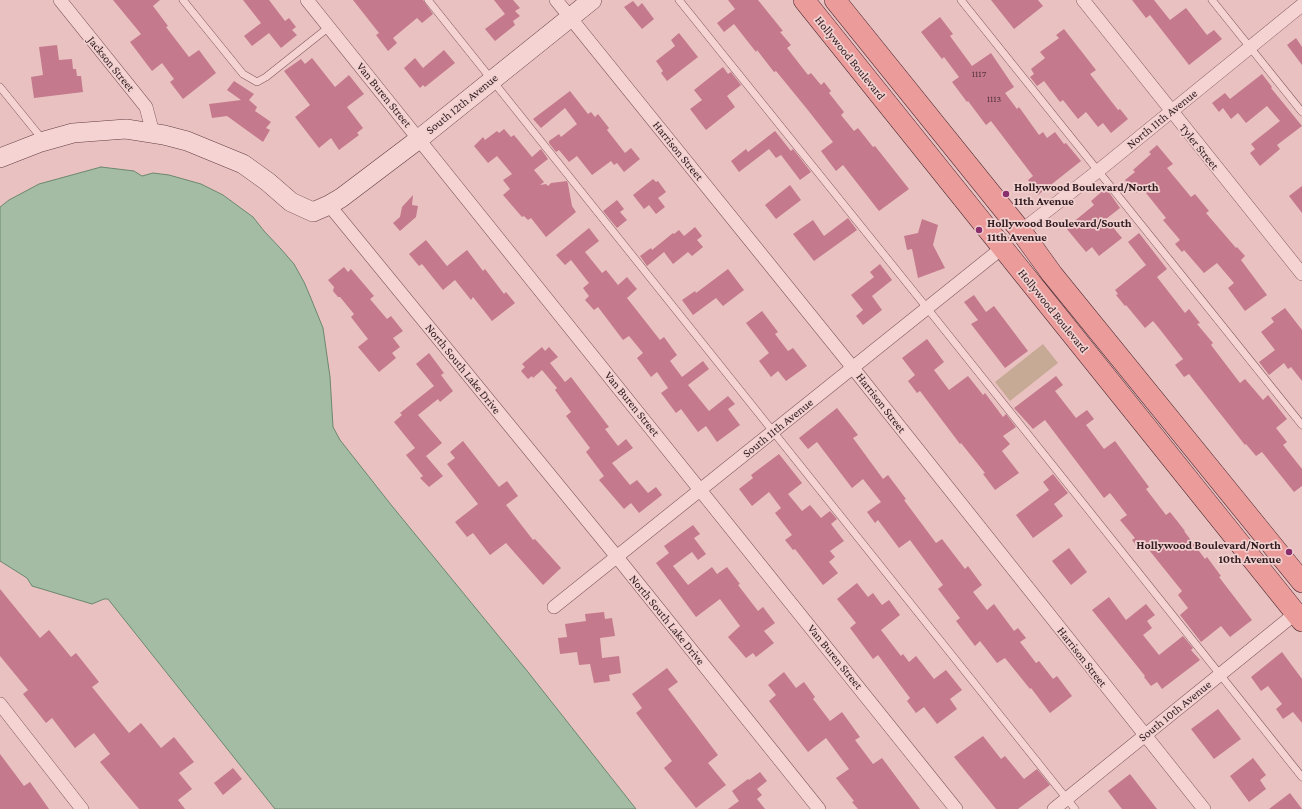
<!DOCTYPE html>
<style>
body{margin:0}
canvas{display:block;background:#e9c1c0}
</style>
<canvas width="1302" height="809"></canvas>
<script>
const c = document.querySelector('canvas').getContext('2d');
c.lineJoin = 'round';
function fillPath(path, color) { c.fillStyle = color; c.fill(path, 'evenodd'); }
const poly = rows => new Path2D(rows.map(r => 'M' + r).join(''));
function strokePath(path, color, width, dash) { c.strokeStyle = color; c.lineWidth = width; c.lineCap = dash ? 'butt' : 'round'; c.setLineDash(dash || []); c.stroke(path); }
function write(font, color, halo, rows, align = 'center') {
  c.font = font + ' "Crimson Pro",serif'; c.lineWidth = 3.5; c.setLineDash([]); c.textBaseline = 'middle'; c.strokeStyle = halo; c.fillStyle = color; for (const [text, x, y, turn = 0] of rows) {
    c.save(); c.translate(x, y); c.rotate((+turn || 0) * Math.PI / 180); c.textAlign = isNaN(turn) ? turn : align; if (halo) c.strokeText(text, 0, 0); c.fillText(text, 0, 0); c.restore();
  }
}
fillPath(poly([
 [1043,344,1058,363,1010,401,995,382]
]), '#c6aa95');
const water = poly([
 [101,167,134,171,142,176,153,173,169,175,201,184,223,195,253,217,264,231,281,249,294,264,304,282,310,296,323,328,330,377,333,427,340,440,392,506,528,672,636,809,275,809,108,599,104,599,92,604,32,586,27,578,0,561,0,207,9,200,39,184,101,167]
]);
fillPath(water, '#a3bca3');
strokePath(water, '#6b886d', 1);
fillPath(poly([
 [113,0,160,0,153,6,168,26,166,27,189,57,199,50,216,73,183,99,170,82,174,79,162,63,152,71,130,42,141,34],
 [243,0,269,0,285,21,289,18,296,27,292,30,297,35,281,48,269,33,252,46,244,36,261,23],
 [353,0,423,0,433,14,422,23,417,18,393,38,397,43,388,51,376,35,379,33],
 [494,0,513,0,520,8,515,11,520,16,513,21,515,25,495,41,485,29,505,14],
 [728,0,758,0,783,31,780,32,791,45,787,48,808,75,811,73,821,85,824,82,831,91,829,93,844,112,841,115,854,131,858,128,873,147,875,146,909,189,879,211,843,165,836,171,821,151,833,142,807,109,776,71,774,72,757,50,756,52,734,24,724,32,717,23,735,9],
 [991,0,1038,0,1043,6,1014,29],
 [1132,0,1154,0,1170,20,1186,8,1207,35,1214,30,1222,39,1189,65,1150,15,1146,18],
 [633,1,638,7,642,3,654,19,642,29,624,7],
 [940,17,953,34,950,36,958,47,972,66,991,53,1014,87,1005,93,1017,109,1019,107,1039,135,1043,132,1047,138,1055,132,1064,144,1066,143,1081,161,1038,195,1028,180,1033,176,991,121,986,125,968,101,967,102,952,82,959,77,944,57,942,59,921,32],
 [1064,29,1096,70,1090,74,1118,110,1120,109,1128,119,1111,133,1103,123,1098,127,1086,112,1078,119,1063,100,1060,102,1044,81,1037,86,1030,77,1034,74,1031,69,1045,58,1040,52,1059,38,1056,35],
 [679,33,698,57,667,81,661,73,663,71,656,61,675,46,671,40],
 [1296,38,1302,47,1302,65,1287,45],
 [57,45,59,60,72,59,73,69,76,69,77,76,81,76,83,92,34,98,31,77,43,75,39,47],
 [444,50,455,63,425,87,423,85,420,88,404,68,415,58,423,68],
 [312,58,335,87,349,75,364,94,347,107,363,128,357,133,359,135,339,150,331,138,319,148,295,117,310,105,284,71,301,59,305,64],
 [723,67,728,74,731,72,741,85,727,96,735,107,706,130,690,109,702,100,694,90],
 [1262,74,1272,87,1271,88,1302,126,1277,145,1280,149,1260,166,1250,153,1255,149,1251,144,1280,121,1267,106,1246,123,1238,113,1231,119,1223,108,1219,112,1212,103,1225,93,1230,99],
 [234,81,254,94,249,100,257,107,255,111,271,122,266,128,270,130,263,142,227,116,212,118,209,104,241,100,227,90],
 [570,91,588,114,591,112,595,117,598,114,609,128,607,130,625,153,631,148,640,159,624,172,617,163,614,165,611,161,592,175,577,156,569,162,559,150,556,152,549,143,549,141,559,134,561,137,577,124,565,108,541,128,533,119],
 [504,129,511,137,514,135,532,157,541,149,548,159,534,170,544,182,540,185,546,184,548,186,551,183,567,181,568,184,572,206,576,212,546,237,531,218,528,220,524,216,522,217,503,195,510,189,503,180,512,174,497,156,488,163,474,146,483,137,485,140,497,131,499,133],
 [775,131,791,151,793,149,811,172,800,180,781,155,776,158,769,149,739,172,731,161,746,149,748,152],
 [1157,145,1173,164,1167,168,1191,197,1195,194,1209,211,1206,213,1236,248,1237,247,1245,256,1241,260,1267,295,1245,311,1228,288,1234,283,1217,263,1204,273,1184,250,1182,252,1175,244,1180,240,1163,220,1166,218,1142,188,1136,193,1125,180,1135,172,1133,170,1151,154,1149,152],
 [653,179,656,182,658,181,666,192,658,198,665,207,656,214,649,205,644,209,633,195],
 [790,185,801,200,776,219,765,205],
 [1302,186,1302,213,1289,196],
 [1106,188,1120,208,1106,219,1122,238,1099,256,1092,247,1086,252,1066,228,1094,205,1091,201],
 [413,195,412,205,418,206,416,217,400,231,393,223,400,217,402,207],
 [617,200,624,209,620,212,627,220,617,228,603,211],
 [848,218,857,230,814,261,793,234,813,220,824,236],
 [922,219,938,225,933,245,945,268,918,278,912,249,907,250,904,236,918,233],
 [695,227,702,236,697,240,703,247,692,256,688,252,673,264,664,252,647,266,640,256,651,248,652,250,673,233,674,234,679,230,684,236],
 [589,228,599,241,585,252,602,273,606,270,618,285,627,277,637,289,627,298,660,340,664,337,677,355,670,361,682,377,703,361,709,369,688,385,709,411,728,396,735,404,728,409,740,425,717,442,706,426,698,432,681,409,676,413,661,393,668,388,657,372,651,377,637,358,643,353,629,336,623,340,598,307,594,310,585,300,589,296,583,288,589,283,571,260,565,265,556,255],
 [1139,233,1167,269,1157,277,1185,313,1189,309,1200,323,1197,324,1213,343,1211,345,1240,383,1245,379,1263,400,1268,395,1287,419,1276,428,1287,442,1283,445,1302,469,1302,486,1294,492,1262,452,1256,456,1246,444,1245,445,1189,374,1184,377,1175,365,1183,359,1158,327,1153,321,1145,328,1126,305,1125,306,1116,295,1118,294,1115,290,1146,265,1128,242],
 [426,240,447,266,467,250,483,271,485,269,504,294,506,292,515,303,492,321,473,297,471,300,455,280,443,290,422,264,419,266,409,254],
 [880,264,892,280,872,296,882,310,863,325,856,316,863,310,851,295,874,277,870,272],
 [344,267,348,272,351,269,374,296,370,299,387,319,391,316,403,331,393,338,400,347,392,353,396,358,379,372,358,347,368,339,351,317,354,314,340,297,338,297,333,291,334,287,328,280],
 [728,269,744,290,723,306,716,298,693,315,682,300,695,291,696,293],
 [974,295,986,312,994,306,1028,351,1005,368,971,324,978,320,964,302],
 [1285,308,1302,330,1302,381,1291,367,1288,369,1284,363,1269,375,1259,362,1275,350,1261,332,1274,322,1271,318],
 [762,311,778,332,775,334,788,351,793,348,807,366,786,381,778,371,771,377,759,361,769,353,746,323],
 [927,339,944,362,934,370,949,390,968,376,983,395,985,393,1003,417,1006,414,1016,427,1003,436,1010,444,1002,451,1019,473,995,490,983,474,985,473,961,443,960,444,920,391,917,393,908,381,915,375,902,358],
 [542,347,545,351,549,347,558,357,550,363,565,382,571,377,609,427,605,429,618,446,626,439,633,448,612,463,630,485,637,480,648,493,656,487,662,495,639,513,631,503,624,509,599,480,604,476,586,452,590,448,566,416,571,412,555,390,557,388,542,370,533,378,532,376,528,379,521,371,525,367,522,364],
 [429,353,444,373,441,375,453,391,440,402,438,399,418,415,442,443,426,456,443,476,429,487,420,478,423,476,406,455,415,448,394,422,402,415,400,413,434,386,416,364],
 [1056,376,1063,385,1055,391,1076,418,1087,410,1094,419,1086,425,1104,449,1115,441,1149,487,1146,489,1166,515,1170,512,1185,531,1184,531,1205,559,1207,557,1221,576,1219,577,1252,620,1230,637,1221,626,1201,642,1180,615,1188,608,1178,595,1182,591,1145,545,1139,549,1132,540,1135,538,1120,520,1127,515,1110,493,1104,498,1045,420,1033,429,1014,408],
 [837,408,858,435,853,438,883,479,888,475,906,499,904,500,936,543,942,539,965,569,968,566,982,585,973,592,987,610,994,604,1014,631,1018,628,1026,638,1020,642,1036,663,1039,661,1053,679,1057,676,1072,696,1050,713,1031,688,1030,689,1005,658,997,663,980,641,975,646,956,621,960,618,938,589,943,585,910,540,899,548,878,520,875,523,867,512,881,502,863,479,852,488,817,442,808,449,799,438],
 [463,441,499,487,507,481,518,496,506,505,533,540,535,539,561,568,543,585,506,543,490,555,473,533,467,537,455,522,478,504,447,464,455,458,450,452],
 [779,454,802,483,788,494,802,511,810,505,821,518,830,511,837,519,831,524,844,541,830,551,835,557,829,562,838,573,823,585,795,549,793,550,785,540,792,535,775,513,781,508,769,492,752,506,739,489,753,478,751,475],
 [1053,474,1068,493,1054,504,1063,516,1033,538,1016,515,1049,490,1043,482],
 [693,525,700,534,694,538,706,554,698,560,692,552,673,566,688,585,712,567,717,574,727,567,740,584,738,585,758,611,763,607,775,623,764,631,774,643,756,657,753,653,746,658,728,637,740,626,720,599,696,617,656,563,669,553,664,546],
 [1069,548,1087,572,1071,585,1052,561],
 [857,583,868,597,873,593,882,605,889,600,900,615,881,630,901,656,903,654,909,662,916,656,934,679,946,670,962,690,950,699,957,709,937,724,924,707,916,713,907,701,910,698,878,655,873,659,850,628,856,623,837,599],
 [0,589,40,638,49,630,71,657,76,653,99,682,92,687,129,733,141,723,161,748,174,737,194,762,179,773,192,789,178,800,185,809,139,809,100,762,110,754,94,733,75,748,52,718,46,723,23,694,28,690,0,656],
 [1109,597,1126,620,1146,604,1155,615,1147,621,1152,628,1143,635,1159,655,1183,636,1193,648,1191,650,1200,660,1162,689,1157,682,1151,686,1144,677,1145,676,1092,610],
 [604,612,605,619,612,618,615,636,600,638,602,658,619,656,621,673,609,675,610,681,594,683,590,664,579,665,577,652,560,654,558,638,567,637,565,624,586,621,585,614],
 [1282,652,1302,679,1302,723,1293,712,1283,719,1276,709,1282,704,1268,686,1261,691,1251,677],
 [667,668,678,682,668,689,718,755,708,763,726,785,696,808,664,768,672,761,636,713,642,708,632,694],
 [784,672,796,688,804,682,815,697,813,699,830,721,842,712,860,737,855,740,873,764,882,758,920,809,858,809,852,802,854,801,836,778,849,769,826,738,808,752,769,701,776,695,768,685],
 [1218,709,1241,739,1214,759,1191,729],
 [983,736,1001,759,1005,756,1024,779,1037,769,1050,785,1018,809,996,809,954,757],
 [0,754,24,786,30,782,49,809,0,809],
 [1253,758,1266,775,1260,780,1266,789,1249,802,1230,776],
 [233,768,242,779,223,795,214,783],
 [760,772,767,781,757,789,762,795,757,799,765,809,728,809,739,801,732,791,748,779,749,780],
 [1130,774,1157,809,1122,809,1108,791],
 [1290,793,1302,809,1269,809]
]), '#c4798d');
const lane = poly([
 [183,0,243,74,257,82,266,77,329,27],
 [428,0,1075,809],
 [679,0,927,308,1302,777],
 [961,0,1302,425],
 [1212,0,1302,112],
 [0,87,43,140]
]);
const street = poly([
 [60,0,146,107,153,133],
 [307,0,956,809],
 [556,0,853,368,1204,809],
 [1083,0,1302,274],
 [329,205,617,557,819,809],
 [1021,231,1098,171,1302,5],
 [554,607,1002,248],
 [0,704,82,809],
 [1054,809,1296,613]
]);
const secondary = poly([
 [0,158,41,142,73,133,126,129,164,135,187,141,243,164,268,182,291,202,313,212,329,205,341,198,419,139,592,0]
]);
const primary = poly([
 [804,0,1302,621],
 [835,0,1021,231,1052,274,1302,582]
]);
strokePath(lane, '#815a60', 8);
strokePath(street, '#815a60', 14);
strokePath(secondary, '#623d44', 20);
strokePath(primary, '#4e2e35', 22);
strokePath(lane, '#f5d3d2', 7);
strokePath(street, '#f5d3d2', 13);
strokePath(secondary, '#f5d3d2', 19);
strokePath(primary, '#ea9b9a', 21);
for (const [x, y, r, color] of [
 [1006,194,4,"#8a2f6e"],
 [979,230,4,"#8a2f6e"],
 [1289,552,4,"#8a2f6e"]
]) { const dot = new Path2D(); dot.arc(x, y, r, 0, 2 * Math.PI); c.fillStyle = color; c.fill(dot); strokePath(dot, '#f1d0cf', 1.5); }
write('10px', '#56343c', null, [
 ["1117",979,74],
 ["1113",994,99]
]);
write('12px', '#311d21', '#f1d0cf', [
 ["Hollywood Boulevard",850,58,51],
 ["Jackson Street",111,64,51],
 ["Van Buren Street",384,95,51],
 ["South 12th Avenue",462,104,-39],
 ["North 11th Avenue",1162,119,-39],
 ["Tyler Street",1199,147,51],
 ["Harrison Street",678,151,51],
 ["Hollywood Boulevard",1053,311,51],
 ["North South Lake Drive",463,369,51],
 ["Harrison Street",881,403,52],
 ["Van Buren Street",632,404,51],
 ["South 11th Avenue",778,428,-39],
 ["North South Lake Drive",667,620,51],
 ["Van Buren Street",835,657,51],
 ["Harrison Street",1082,657,52],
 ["South 10th Avenue",1175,711,-39]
]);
write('bold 12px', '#311d21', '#f1d0cf', [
 ["Hollywood Boulevard/North",1014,187],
 ["11th Avenue",1014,201],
 ["Hollywood Boulevard/South",987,223],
 ["11th Avenue",987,237],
 ["Hollywood Boulevard/North",1281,545,"right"],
 ["10th Avenue",1281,559,"right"]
], 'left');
</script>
